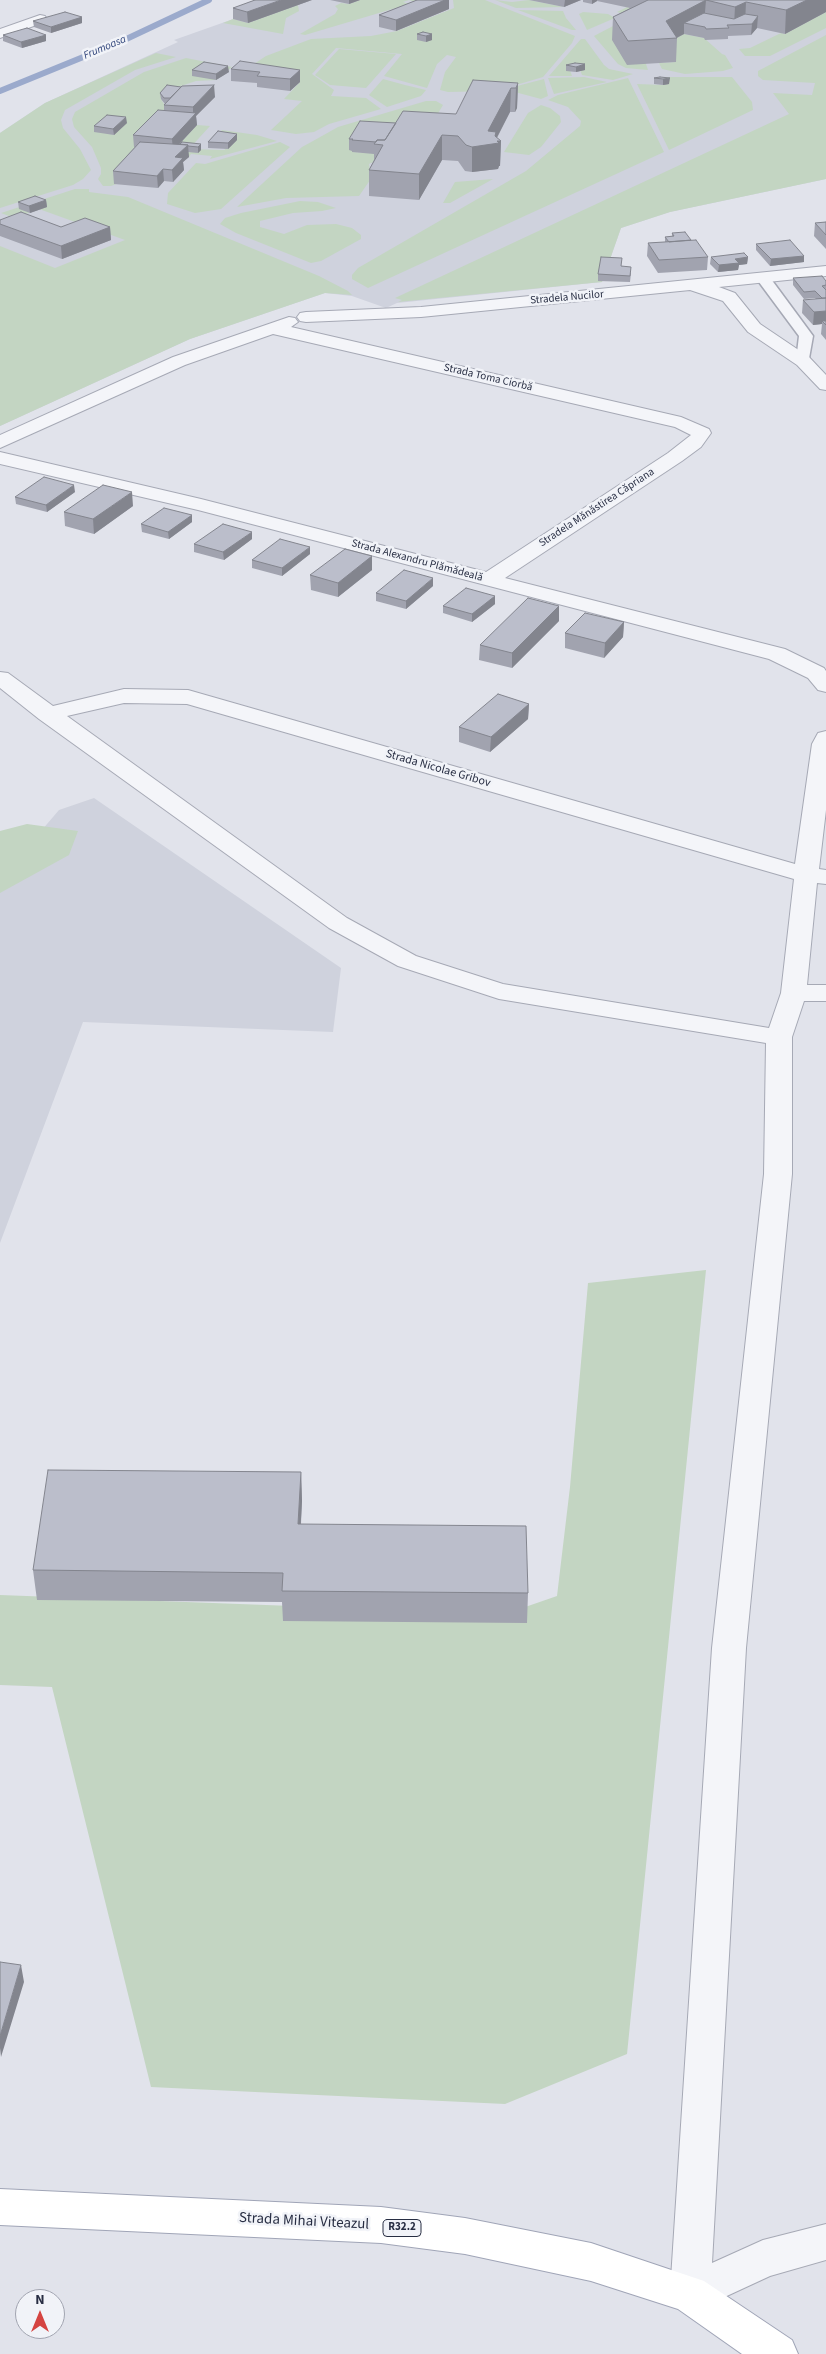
<!DOCTYPE html>
<meta charset="utf-8">
<style>
body{margin:0}
#map{position:relative;width:826px;height:2354px;overflow:hidden;background:#e1e3eb;font-family:"Source Sans 3",sans-serif}
canvas{display:block}
.north{position:absolute;left:15px;top:2289px;width:50px;height:50px;box-sizing:border-box;background:#f1f3f8;border:1px solid #a1a4b0;border-radius:50%;rotate:0deg;font-size:14px;font-weight:700;line-height:20px;text-align:center;color:#282e43}
.north::after{content:'';display:block;margin:auto;width:18px;height:22px;background:#d54441;clip-path:polygon(50% 0,100% 100%,50% 72%,0 100%)}
</style>
<div id="map">
<canvas width="826" height="2354"></canvas>
<div class="north">N</div>
</div>
<script>
const c = document.querySelector('canvas').getContext('2d');
c.lineJoin = 'round';
function fillPath(path, color) { c.fillStyle = color; c.fill(path, 'evenodd'); }
const poly = rows => new Path2D(rows.map(r => 'M' + r).join(''));
function strokePath(path, color, width, dash) { c.strokeStyle = color; c.lineWidth = width; c.lineCap = dash ? 'butt' : 'round'; c.setLineDash(dash || []); c.stroke(path); }
function write(font, color, halo, rows, align = 'center') {
  c.font = font + ' "Source Sans 3",sans-serif'; c.lineWidth = 5; c.setLineDash([]); c.textBaseline = 'middle'; c.strokeStyle = halo; c.fillStyle = color; for (const [text, x, y, turn = 0] of rows) {
    c.save(); c.translate(x, y); c.rotate((+turn || 0) * Math.PI / 180); c.textAlign = isNaN(turn) ? turn : align; if (halo) c.strokeText(text, 0, 0); c.fillText(text, 0, 0); c.restore();
  }
}
fillPath(poly([
 [287,0,826,0,826,179,670,212,621,228,602,282,397,303,386,308,352,296,325,293,190,339,0,426,0,133,45,103,178,42,174,40],
 [94,798,341,968,333,1032,83,1022,0,1243,0,879,59,810]
]), '#cfd2dd');
fillPath(poly([
 [360,0,423,0,416,2,409,0,403,2,409,4,369,16,305,35,300,34,335,14,338,9,335,6,341,3,349,4],
 [453,0,485,0,575,36,572,43,543,77,496,91,448,92,440,90,445,72,456,57,447,55,437,64,427,88,384,76,402,54,336,48,312,74,334,90,331,96,366,98,381,109,329,124,314,132,296,134,271,130,302,101,284,99,300,82,254,64,266,56,311,39,371,36,397,31,454,8],
 [495,0,512,2,529,0,564,7,516,8],
 [298,5,299,11,286,18,283,34,223,23,233,19,248,23],
 [627,7,663,15,646,64,648,70,626,68,618,64,594,36,632,16,617,12],
 [518,10,563,11,566,18,576,30,572,30],
 [583,12,608,14,615,18,587,30,579,14],
 [826,12,826,28,770,56,745,56,739,49,750,48,781,33,785,34],
 [684,34,704,38,722,54,725,55,733,68,723,71,685,74,662,69,659,63,676,62,664,44],
 [826,35,826,179,670,212,621,228,602,282,398,302,402,300,395,298,789,114,773,93,812,95,815,83,763,80,758,76,758,71],
 [581,39,585,39,604,65,609,69,633,74,613,80,582,75,580,70,570,70,572,76,549,76],
 [339,49,396,54,366,88,330,85,315,75],
 [156,53,176,57,135,70,65,110,61,120,63,128,80,149,91,170,83,179,73,185,0,208,0,133,45,103],
 [186,58,232,67,216,80,196,81,181,86,161,99,164,104,176,104,173,151,197,125,210,126,189,149,225,150,218,134,222,130,257,135,277,141,210,159,212,156,191,154,189,157,111,186,103,186,98,179,101,174,101,168,92,147,74,127,72,119,75,112,144,72],
 [584,77,607,82,554,94,548,78],
 [662,77,732,77,752,102,753,110,669,150,637,84,663,85],
 [628,78,664,152,368,288,352,279,352,275,358,268,526,171,580,126,581,121,568,107,548,100,558,95],
 [383,79,405,85,426,90,421,96,387,107,369,95],
 [544,79,548,96,541,99,511,91,517,86],
 [426,101,436,101,443,105,424,137,353,151,353,152,392,154,369,164,370,170,375,173,359,196,286,198,237,207,302,147,313,141,338,127],
 [541,105,550,108,560,116,561,122,541,147,529,155,504,152,528,113],
 [280,142,290,147,221,209,195,213,167,204,168,193,196,163,205,164],
 [493,179,450,203,443,203,455,182],
 [75,189,89,189,89,192,128,197,319,276,348,291,352,295,325,293,190,339,0,426,0,246,55,268,125,240,39,209,46,207,19,208,30,213,9,216,1,213],
 [300,201,318,202,336,208,322,211,293,213,260,221,260,227,284,234,307,225,336,224,352,228,361,235,361,239,321,261,311,263,236,233,220,224,225,218,241,213],
 [27,824,78,831,69,855,0,893,0,831],
 [706,1270,627,2054,505,2104,151,2087,52,1687,0,1685,0,1595,505,1614,557,1596,570,1487,588,1283]
]), '#c3d5c2');
strokePath(poly([
 [0,91,120,42,209,0]
]), '#9baacc', 6);
const lane = poly([
 [763,274,768,275,813,336,808,364,798,364,796,361,799,336,756,278,763,274]
]);
const street = poly([
 [40,15,45,16,47,19,45,22,0,38,0,29,40,15],
 [826,266,826,276,719,287,735,293,760,324,809,357,826,375,826,390,820,389,797,365,748,332,723,301,690,290,421,317,306,322,300,321,297,317,300,313,306,312,421,307,826,266],
 [289,317,295,318,298,322,291,327,681,417,709,429,711,433,701,447,682,461,505,578,785,649,824,668,826,671,826,692,818,690,808,678,769,659,198,510,0,464,0,452,201,499,486,572,668,453,691,435,675,427,273,334,185,365,0,448,0,435,173,357,289,317],
 [0,672,8,673,53,706,124,689,188,690,795,864,812,744,818,733,826,731,826,810,819,869,826,870,826,884,817,883,807,985,826,985,826,1001,804,1001,792,1037,792,1174,746,1648,712,2263,763,2240,826,2224,826,2260,770,2276,690,2313,676,2307,670,2294,712,1648,764,1174,766,1043,499,999,398,966,329,928,39,719,0,688,0,672],
 [124,703,187,704,794,879,781,993,769,1028,503,984,416,956,347,918,67,716,124,703]
]);
const primary = poly([
 [0,2189,381,2207,465,2218,591,2243,704,2281,792,2340,798,2354,742,2354,678,2309,591,2281,465,2254,381,2243,0,2225,0,2189]
]);
strokePath(lane, '#a6a9b5', 3);
strokePath(street, '#a6a9b5', 2);
strokePath(primary, '#a0a5b7', 2);
fillPath(lane, '#f4f5f9');
fillPath(street, '#f4f5f9');
fillPath(primary, '#fff');
fillPath(poly([
 [312,0,248,23,233,19,233,8],
 [330,0,360,0,349,4],
 [417,0,449,0,449,9,396,31,379,27,379,15],
 [529,0,581,0,564,7],
 [583,0,826,0,826,12,785,34,757,28,751,35,728,36,728,39,705,40,704,38,684,34,677,38,676,62,627,65,612,40,613,17,630,8,597,1,592,4,583,2],
 [82,17,82,23,51,33,34,27,33,21],
 [417,34,432,34,432,40,426,42,417,40],
 [3,35,46,35,46,41,22,48,3,41],
 [585,64,585,70,576,72,566,71,566,65],
 [231,69,300,70,300,82,290,91,257,87,257,83,231,81],
 [192,70,229,72,216,80,192,76],
 [660,77,669,84,663,85,654,84,654,78],
 [518,83,517,108,515,112,510,112,497,138,501,141,500,166,499,166,498,169,472,172,465,171,458,161,442,160,419,200,369,196,369,170,374,160,374,154,352,152,352,151,349,150,349,139,396,123,456,114],
 [160,93,215,97,196,116,197,125,179,144,201,144,201,150,198,153,188,152,189,157,183,162,184,170,173,182,164,181,158,188,114,184,113,171,135,147,134,147,133,135,164,110,164,105,165,104,161,99],
 [127,123,114,135,94,132,94,126],
 [237,140,228,149,208,148,208,142],
 [46,200,47,207,30,213,19,209,18,202],
 [0,220,61,227,110,227,111,240,62,259,0,236],
 [826,222,826,249,814,236,815,223],
 [672,233,691,240,708,257,707,270,658,273,647,256,648,243,665,242,665,237,672,236],
 [756,244,804,256,804,262,770,266,756,250],
 [711,257,748,257,747,264,739,265,738,270,718,272,710,264],
 [622,266,631,273,630,282,598,281,598,274],
 [793,278,826,281,826,340,821,334,822,324,813,325,802,313,803,300,816,299,815,298,804,299,793,285],
 [75,492,47,512,16,504,15,497],
 [133,506,94,534,65,526,64,512],
 [192,515,192,522,169,539,142,532,141,524],
 [252,539,224,560,194,552,194,544],
 [310,554,282,576,252,568,252,560],
 [372,556,372,570,338,597,311,590,310,575],
 [433,586,406,609,376,601,376,593],
 [495,596,495,604,472,622,443,613,443,606],
 [559,621,512,668,479,660,480,645],
 [624,622,623,637,604,658,565,648,565,633],
 [529,704,528,719,490,752,459,742,459,727],
 [301,1472,302,1501,301,1524,528,1593,527,1623,283,1621,282,1602,37,1600,33,1570]
]), '#a1a3af');
fillPath(poly([
 [281,0,312,0,248,23,247,12],
 [349,0,360,0,349,4],
 [445,0,449,0,449,9,396,31,396,20],
 [565,0,581,0,564,7],
 [592,0,597,0,597,1,592,4],
 [706,0,704,24,684,23,684,34,676,38,666,21],
 [807,0,826,0,826,12,785,34,786,10],
 [746,2,745,24,734,25,735,7],
 [758,16,757,28,751,35,752,24],
 [82,17,82,23,51,33,51,27],
 [432,34,432,40,426,42,426,36],
 [46,35,46,41,22,48,21,42],
 [585,64,585,70,576,72,576,67],
 [228,66,229,72,216,80,216,74],
 [300,70,300,82,290,91,290,79],
 [670,78,669,84,663,85,663,79],
 [518,83,517,108,515,112,516,88],
 [214,85,215,97,196,116,197,125,173,151,172,139,193,113,193,107],
 [511,88,510,112,496,139,497,141,501,141,500,166,499,166,498,169,472,172,472,147,488,131],
 [126,117,127,123,114,135,113,129],
 [237,134,237,140,228,149,228,143],
 [442,135,442,160,419,200,419,174],
 [201,144,201,150,198,153,198,147],
 [188,145,189,157,183,162,184,170,173,182,172,170,175,157],
 [163,169,164,181,158,188,157,176],
 [46,200,47,207,30,213,29,206],
 [110,227,111,240,62,259,61,246],
 [804,256,804,262,770,266,771,259],
 [748,257,747,264,739,265,738,270,718,272,719,265,735,259],
 [826,311,826,324,822,321,822,324,813,325,814,312],
 [74,485,75,492,47,512,46,505],
 [132,492,133,506,94,534,93,519],
 [192,515,192,522,169,539,168,532],
 [252,532,252,539,224,560,223,552],
 [310,547,310,554,282,576,282,568],
 [372,556,372,570,338,597,338,583],
 [433,578,433,586,406,609,406,601],
 [495,596,495,604,472,622,472,614],
 [559,606,559,621,512,668,512,653],
 [624,622,623,637,604,658,605,643],
 [529,704,528,719,490,752,491,737],
 [301,1472,302,1501,299,1554,298,1524],
 [21,1965,24,1982,1,2057,0,2048,0,2036]
]), '#83858e');
const building = poly([
 [255,0,281,0,247,12,233,8,255,0],
 [417,0,445,0,396,20,379,15,417,0],
 [648,0,807,0,786,10,746,2,735,7,706,0,666,21,677,38,628,41,613,17,648,0],
 [65,12,82,17,51,27,33,21,65,12],
 [704,13,734,19,745,14,758,16,752,24,727,25,729,28,706,29,705,27,684,23,704,13],
 [27,28,46,35,21,42,3,35,27,28],
 [423,32,432,34,426,36,417,34,423,32],
 [240,61,300,70,290,79,257,76,260,72,231,69,240,61],
 [204,62,228,66,216,74,192,70,204,62],
 [575,63,585,64,576,67,566,65,575,63],
 [660,77,670,78,663,79,654,78,660,77],
 [473,80,518,83,516,88,511,88,488,131,496,132,495,136,501,141,497,141,499,143,472,147,466,145,458,136,442,135,419,174,369,170,383,145,374,144,377,140,385,140,403,111,456,114,473,80],
 [167,85,181,87,170,98,164,98,160,93,167,85],
 [214,85,193,107,164,105,182,86,214,85],
 [158,110,196,113,172,139,133,135,158,110],
 [107,115,126,117,113,129,94,126,107,115],
 [360,121,396,123,385,140,377,140,376,142,352,140,353,139,349,139,360,121],
 [218,131,237,134,228,143,208,142,218,131],
 [140,142,188,145,175,157,183,158,172,170,163,169,157,176,113,171,140,142],
 [182,142,201,144,198,147,188,146,188,145,180,144,182,142],
 [35,196,46,200,29,206,18,202,35,196],
 [21,212,61,227,85,218,110,227,61,246,0,224,0,220,21,212],
 [826,222,826,235,815,223,826,222],
 [685,232,691,240,669,242,665,237,674,236,672,233,685,232],
 [696,240,708,257,659,260,648,243,696,240],
 [790,240,804,256,771,259,756,244,790,240],
 [744,253,748,257,735,259,739,263,719,265,711,257,744,253],
 [601,257,622,258,621,266,631,267,630,276,598,274,601,257],
 [822,276,826,281,826,285,822,286,826,290,826,298,822,298,815,291,804,292,793,278,822,276],
 [826,298,826,311,814,312,803,300,826,298],
 [822,321,826,321,826,325,822,321],
 [44,477,74,485,46,505,15,497,44,477],
 [103,485,132,492,93,519,64,512,103,485],
 [164,508,192,515,168,532,141,524,164,508],
 [223,524,252,532,223,552,194,544,223,524],
 [280,539,310,547,282,568,252,560,280,539],
 [345,549,372,556,338,583,310,575,345,549],
 [404,570,433,578,406,601,376,593,404,570],
 [466,588,495,596,472,614,443,606,466,588],
 [528,598,559,606,512,653,480,645,528,598],
 [585,613,624,622,605,643,565,633,585,613],
 [498,694,529,704,491,737,459,727,498,694],
 [48,1470,301,1472,298,1524,526,1526,528,1593,282,1591,283,1573,33,1570,48,1470],
 [0,1962,21,1965,0,2036,0,1962]
]);
fillPath(building, '#bbbecb');
strokePath(building, '#83858e', 1);
write('italic 11px', '#30447a', '#f1f3f8', [
 ["Frumoasa",105,48,-23]
]);
write('11px', '#282e43', '#f1f3f8', [
 ["Stradela Nucilor",567,298,-5],
 ["Strada Toma Ciorbă",488,378,13],
 ["Stradela Mănăstirea Căpriana",597,508,-33],
 ["Strada Alexandru Plămădeală",417,561,15]
]);
for (const [x, y, w] of [
 [402,2228,38]
]) { const box = new Path2D(); box.roundRect(x - w / 2, y - 8.5, w, 17, 4); c.fillStyle = '#f1f3f8'; c.fill(box); strokePath(box, '#282e43', 1); }
write('bold 11px', '#282e43', null, [
 ["R32.2",402,2228]
]);
write('12px', '#282e43', '#f1f3f8', [
 ["Strada Nicolae Gribov",438,769,16]
]);
write('15px', '#282e43', '#f1f3f8', [
 ["Strada Mihai Viteazul",304,2222,3]
]);
</script>
